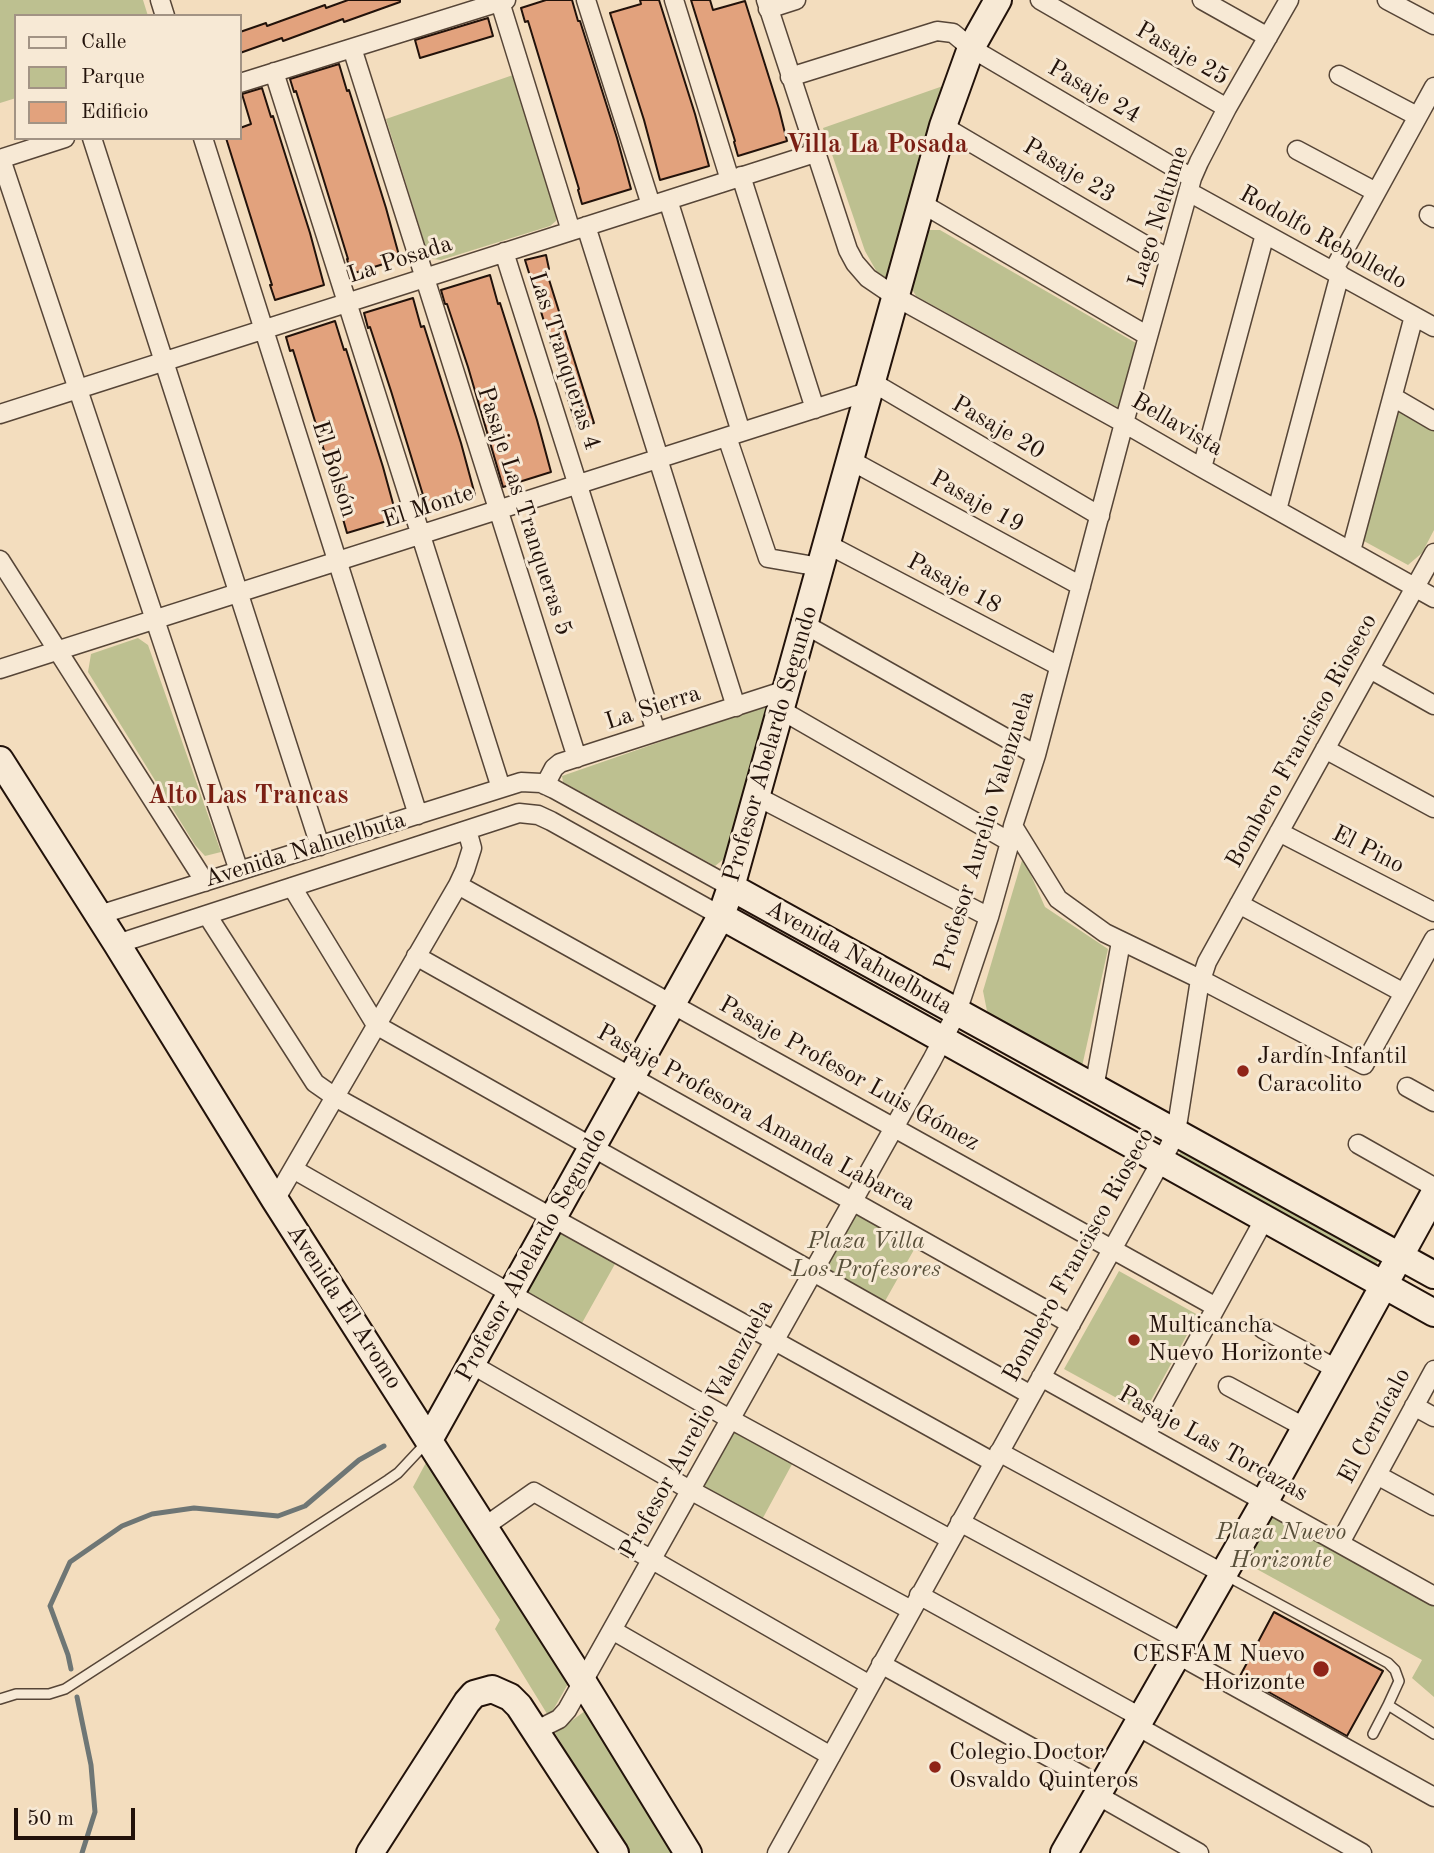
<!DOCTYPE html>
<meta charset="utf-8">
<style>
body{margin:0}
#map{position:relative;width:1434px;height:1853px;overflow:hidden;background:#f3ddbe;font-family:"Old Standard TT",serif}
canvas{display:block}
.legend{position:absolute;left:14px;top:14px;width:228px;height:126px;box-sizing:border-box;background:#f7e9d5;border:2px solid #a29384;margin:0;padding:9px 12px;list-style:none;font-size:21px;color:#22120a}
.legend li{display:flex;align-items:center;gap:14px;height:35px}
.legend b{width:35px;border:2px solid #a29384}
.scale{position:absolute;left:14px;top:1808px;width:121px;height:32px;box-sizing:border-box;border:4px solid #22120a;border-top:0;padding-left:9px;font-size:21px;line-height:24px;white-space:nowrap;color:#22120a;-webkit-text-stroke:5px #f7e9d5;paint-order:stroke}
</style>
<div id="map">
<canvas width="1434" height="1853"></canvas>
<ul class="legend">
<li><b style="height:9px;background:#f7e9d5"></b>Calle</li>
<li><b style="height:19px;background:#bdc090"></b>Parque</li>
<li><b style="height:19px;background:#e2a27d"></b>Edificio</li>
</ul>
<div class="scale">50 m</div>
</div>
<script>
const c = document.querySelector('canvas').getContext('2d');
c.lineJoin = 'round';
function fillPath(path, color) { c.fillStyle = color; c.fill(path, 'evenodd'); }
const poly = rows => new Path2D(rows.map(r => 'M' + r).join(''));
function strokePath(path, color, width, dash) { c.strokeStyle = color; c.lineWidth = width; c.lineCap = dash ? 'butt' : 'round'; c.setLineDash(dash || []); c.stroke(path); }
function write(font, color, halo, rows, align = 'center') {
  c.font = font + ' "Old Standard TT",serif'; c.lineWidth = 6; c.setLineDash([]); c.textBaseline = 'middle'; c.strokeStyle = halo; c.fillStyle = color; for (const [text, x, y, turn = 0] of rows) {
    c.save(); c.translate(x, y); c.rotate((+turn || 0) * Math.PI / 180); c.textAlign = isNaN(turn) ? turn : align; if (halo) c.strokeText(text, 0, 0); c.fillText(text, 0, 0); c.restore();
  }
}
fillPath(poly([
 [0,0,143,0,148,16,16,16,16,98,0,103],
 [513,75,556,213,556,221,550,226,441,260,433,259,428,254,386,119],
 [943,86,888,281,878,274,865,251,823,128],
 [927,230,940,230,1136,343,1119,408,916,296,909,284],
 [1400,411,1434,431,1434,530,1422,553,1408,565,1362,540,1393,422],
 [138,638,148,645,221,852,205,856,195,845,88,672,91,654],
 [772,705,730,854,715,866,563,782,562,776,755,709],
 [1023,857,1045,907,1108,949,1081,1071,987,1011,983,991],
 [1182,1149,1380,1257,1374,1269,1177,1158],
 [853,1201,920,1239,880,1310,813,1272],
 [552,1218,620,1255,577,1332,510,1293],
 [1119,1271,1198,1315,1144,1413,1064,1369],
 [730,1419,797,1455,758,1527,690,1490],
 [430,1455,572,1677,549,1717,495,1629,500,1620,413,1487],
 [1265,1501,1434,1596,1434,1697,1412,1678,1422,1660,1233,1556],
 [589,1708,679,1853,628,1853,555,1733]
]), '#bdc090');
strokePath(poly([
 [71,1669,68,1655,50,1606,70,1562,122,1526,152,1514,194,1508,278,1516,305,1506,359,1460,384,1446],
 [77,1697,91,1765,95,1812,82,1853]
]), '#6e7675', 5);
const building = poly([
 [348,0,400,0,400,2,344,22,343,19,283,41,282,38,240,53,240,32,266,23,267,26,325,5,326,8,348,0],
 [546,0,572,0,578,21,580,21,617,138,631,189,582,204,578,190,579,189,528,21,525,22,521,8,546,0],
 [640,0,659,0,695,114,709,166,660,180,644,120,610,13,641,4,640,0],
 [691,0,710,0,713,10,745,1,779,109,787,141,738,156,734,142,735,141,691,0],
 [488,18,493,36,420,58,415,40,488,18],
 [339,64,347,91,349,90,386,208,400,259,351,274,347,259,348,259,316,155,296,91,294,92,290,79,339,64],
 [262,88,271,117,273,116,310,233,324,285,275,300,270,285,272,285,226,138,240,138,240,128,251,124,242,94,262,88],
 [546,255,549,269,546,270,594,423,577,428,525,260,546,255],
 [490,275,498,304,500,303,537,420,551,472,503,487,468,367,447,304,445,304,441,290,490,275],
 [413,298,421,327,424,326,461,443,475,495,425,510,421,495,423,495,391,391,370,327,368,328,364,313,413,298],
 [335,321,344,350,346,349,383,467,397,518,347,533,343,519,345,518,331,473,293,350,290,351,286,337,335,321],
 [1274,1612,1383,1671,1347,1736,1240,1676,1274,1612]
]);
fillPath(building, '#e2a27d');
strokePath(building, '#22120a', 2);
const lane = poly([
 [1227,1576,1388,1663,1395,1670,1399,1681,1388,1705,1434,1734],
 [0,1699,16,1694,49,1694,65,1689,388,1480,398,1473,427,1442],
 [1373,1734,1388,1705]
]);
const street = poly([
 [160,0,165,16],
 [586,0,651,205],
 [674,0,730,180],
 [766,0,848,250,855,263,868,278,896,297,1124,423,1202,468,1434,598],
 [1040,0,1227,108],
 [1202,0,1268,37],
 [1387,0,1434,25],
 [500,2,571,231],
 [768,9,796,0],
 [352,48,577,758],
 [274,72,501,788],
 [1339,75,1417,116],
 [790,77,937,31,953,33,971,48,1192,178],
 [240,83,506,0],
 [943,126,1169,259],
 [92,138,320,846],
 [203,138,418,815],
 [1297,150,1376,192],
 [0,159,65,138],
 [1,159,239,871],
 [741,176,815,409],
 [1189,192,1434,327],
 [668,200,741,432],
 [921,203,1148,336],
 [1429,215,1434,218],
 [586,226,659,458],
 [504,252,656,732],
 [1333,271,1434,87],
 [872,382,1100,516],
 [1393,397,1434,421],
 [0,414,815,153],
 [727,437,768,558,820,567],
 [658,459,736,707],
 [850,460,1081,586],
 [1202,468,1265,234],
 [1277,510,1340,274],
 [827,544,1059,666],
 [1351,551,1414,316],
 [0,560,205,882],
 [804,624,1036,755],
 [0,669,870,391],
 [1370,669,1434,705],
 [781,710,1010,842],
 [1325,749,1434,808],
 [545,785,554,768,560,763,786,690],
 [756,796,989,917],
 [1013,826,1058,899,1105,933,1200,979,1364,1065,1434,939],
 [1279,832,1434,912],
 [458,885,1216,1307],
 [292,887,376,1025,1031,1395],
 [1239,904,1404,993],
 [99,915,521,782,541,783,554,789,731,887],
 [207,915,315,1083,335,1097,993,1462],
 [117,944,519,813,538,815,551,821,721,916],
 [416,956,1071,1324],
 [1407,1087,1434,1102],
 [1094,1088,1121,942],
 [1358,1144,1434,1187],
 [293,1169,730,1419,950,1539],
 [275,1200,458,885,465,870,472,848,467,830],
 [1263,1329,1338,1370],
 [471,1364,690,1490,911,1610],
 [1041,1377,1434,1596],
 [1228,1386,1306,1428],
 [1414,1406,1434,1417],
 [1146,1435,1265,1218],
 [999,1452,1224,1574],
 [1377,1475,1434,1506],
 [960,1522,1184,1643],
 [484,1527,534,1492,870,1685],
 [1340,1543,1434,1370],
 [919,1595,1142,1718],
 [612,1630,831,1756],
 [1178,1655,1434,1797],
 [881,1664,1103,1787],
 [1137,1726,1362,1853],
 [535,1731,559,1719,567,1710,932,1060,957,1012,989,917,1010,842,1013,826,1036,755,1124,423,1192,178,1199,162,1227,108,1289,0],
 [1097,1795,1199,1853],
 [777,1853,1169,1147,1175,1133,1178,1120,1199,986,1207,962,1434,553]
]);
const secondary = poly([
 [0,760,117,944,275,1200,583,1682,688,1853],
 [731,887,1434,1275],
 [721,916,1434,1313],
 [429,1440,721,916,731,887,943,126,971,48,998,0],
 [370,1853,467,1702,474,1694,492,1689,510,1697,519,1706,615,1853],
 [1064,1853,1265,1501,1434,1194]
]);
strokePath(lane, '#564537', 12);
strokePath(street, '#564537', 21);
strokePath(secondary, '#22120a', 30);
strokePath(lane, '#f7e9d5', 9);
strokePath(street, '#f7e9d5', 18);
strokePath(secondary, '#f7e9d5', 26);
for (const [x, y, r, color] of [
 [1243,1071,7,"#8f2418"],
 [1134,1340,7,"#8f2418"],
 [1321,1669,9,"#8f2418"],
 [935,1767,7,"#8f2418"]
]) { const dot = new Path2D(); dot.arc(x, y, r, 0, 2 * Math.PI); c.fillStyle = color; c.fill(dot); strokePath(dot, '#f7e9d5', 2.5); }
write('24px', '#22120a', '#f7e9d5', [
 ["Pasaje 25",1182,54,30],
 ["Pasaje 24",1094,92,30],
 ["Pasaje 23",1069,171,31],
 ["Lago Neltume",1159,217,-72],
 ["Rodolfo Rebolledo",1323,238,29],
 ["La Posada",400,260,-18],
 ["Las Tranqueras 4",564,361,72],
 ["Bellavista",1177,425,30],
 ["Pasaje 20",998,428,30],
 ["El Bolsón",334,469,72],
 ["Pasaje 19",977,502,29],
 ["El Monte",428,507,-18],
 ["Pasaje Las Tranqueras 5",524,511,72],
 ["Pasaje 18",954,584,28],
 ["La Sierra",653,708,-18],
 ["Bombero Francisco Rioseco",1302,741,-61],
 ["Profesor Abelardo Segundo",771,744,-74],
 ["Profesor Aurelio Valenzuela",985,831,-73],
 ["Avenida Nahuelbuta",305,850,-17],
 ["El Pino",1368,850,27],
 ["Avenida Nahuelbuta",859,958,29],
 ["Pasaje Profesor Luis Gómez",849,1074,29],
 ["Pasaje Profesora Amanda Labarca",756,1118,29],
 ["Profesor Abelardo Segundo",532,1255,-61],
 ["Bombero Francisco Rioseco",1079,1255,-61],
 ["Avenida El Aromo",344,1307,57],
 ["El Cernícalo",1375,1426,-62],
 ["Profesor Aurelio Valenzuela",697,1429,-61],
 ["Pasaje Las Torcazas",1213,1444,29]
]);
write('24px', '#22120a', '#f7e9d5', [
 ["Jardín Infantil",1257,1057],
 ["Caracolito",1257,1085],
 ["Multicancha",1148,1326],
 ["Nuevo Horizonte",1148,1354],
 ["CESFAM Nuevo",1305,1655,"right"],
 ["Horizonte",1305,1683,"right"],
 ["Colegio Doctor",949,1753],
 ["Osvaldo Quinteros",949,1781]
], 'left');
write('italic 24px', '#584f39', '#f7e9d5', [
 ["Plaza Villa",866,1242],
 ["Los Profesores",866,1270],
 ["Plaza Nuevo",1281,1533],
 ["Horizonte",1281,1561]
]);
write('bold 26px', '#7a1f14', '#f7e9d5', [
 ["Villa La Posada",877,145],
 ["Alto Las Trancas",248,796]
]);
</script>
